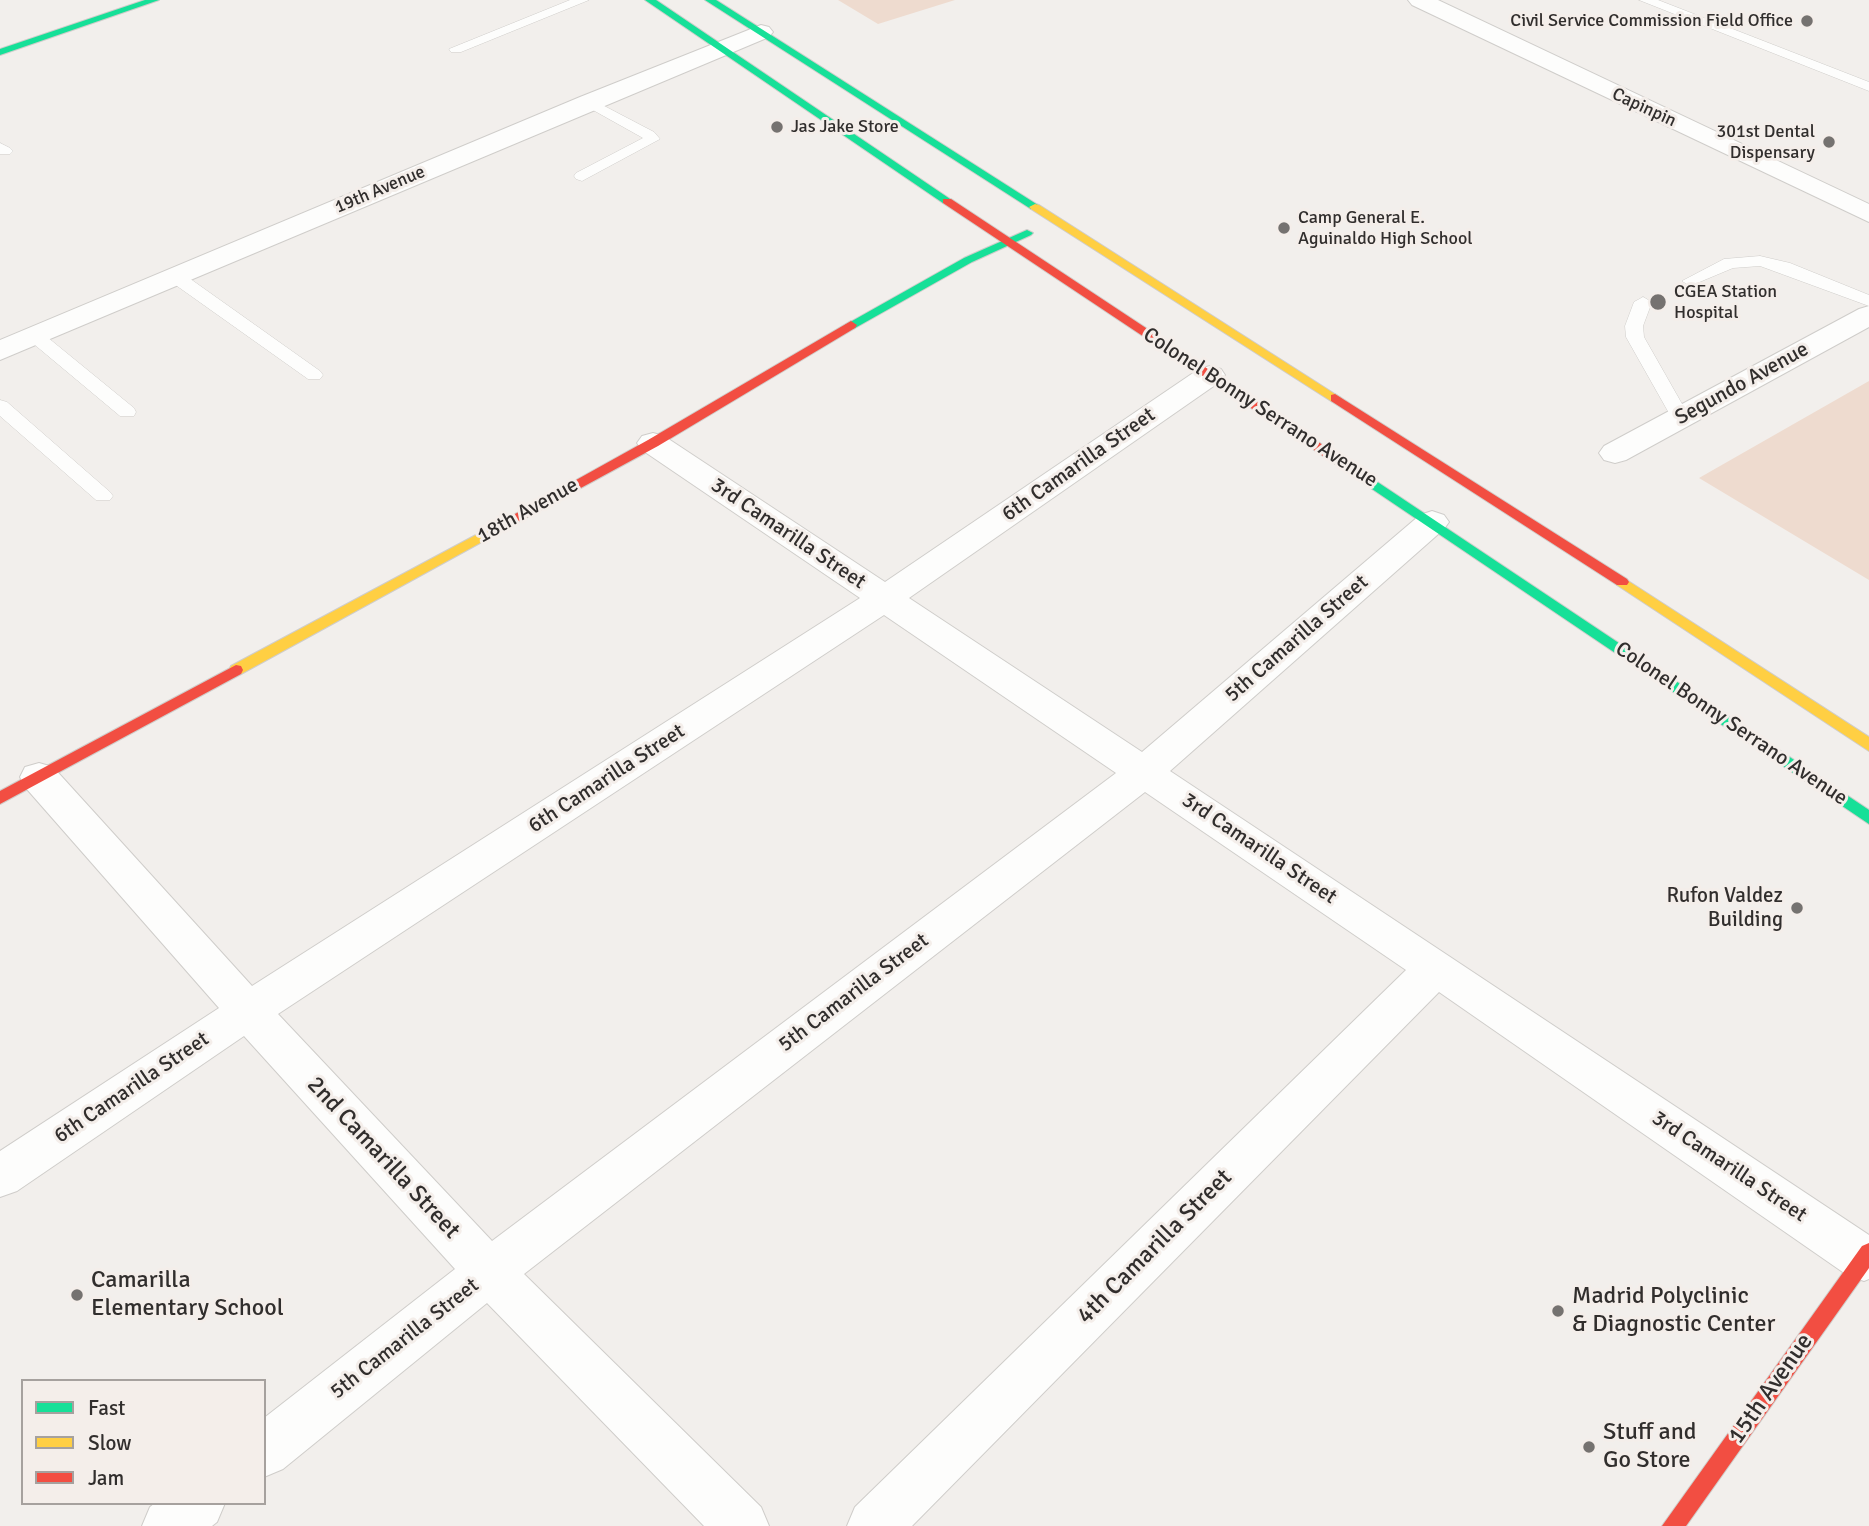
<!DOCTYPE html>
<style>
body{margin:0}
#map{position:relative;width:1869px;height:1526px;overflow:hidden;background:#f2efec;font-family:Signika,sans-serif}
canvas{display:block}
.legend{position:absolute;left:21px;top:1379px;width:245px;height:126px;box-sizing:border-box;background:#f4eeea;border:2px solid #a6a19e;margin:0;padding:9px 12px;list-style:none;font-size:21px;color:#312e2d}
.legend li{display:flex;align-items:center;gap:14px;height:35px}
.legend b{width:35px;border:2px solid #a6a19e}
</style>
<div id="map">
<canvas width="1869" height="1526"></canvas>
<ul class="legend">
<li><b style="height:9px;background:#16e098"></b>Fast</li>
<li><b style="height:9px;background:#ffcf43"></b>Slow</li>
<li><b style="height:9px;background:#f24e42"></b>Jam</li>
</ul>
</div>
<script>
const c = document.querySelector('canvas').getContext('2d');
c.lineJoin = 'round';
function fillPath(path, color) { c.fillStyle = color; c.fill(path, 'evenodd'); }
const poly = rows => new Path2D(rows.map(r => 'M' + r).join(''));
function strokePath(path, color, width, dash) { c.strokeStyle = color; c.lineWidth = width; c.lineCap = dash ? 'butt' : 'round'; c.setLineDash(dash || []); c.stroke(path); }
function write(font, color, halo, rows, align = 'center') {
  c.font = font + ' Signika,sans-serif'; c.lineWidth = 6; c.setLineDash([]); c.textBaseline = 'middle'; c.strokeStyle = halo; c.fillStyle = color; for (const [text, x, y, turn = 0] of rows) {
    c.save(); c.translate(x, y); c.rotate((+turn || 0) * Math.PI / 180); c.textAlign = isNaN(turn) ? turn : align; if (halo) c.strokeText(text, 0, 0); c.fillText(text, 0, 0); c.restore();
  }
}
fillPath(poly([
 [838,0,955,0,878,24],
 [1869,381,1869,580,1699,478]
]), '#eedbcf');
const lane = poly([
 [570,0,589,0,461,52,451,52,449,49,570,0],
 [1639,0,1658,0,1869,82,1869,91,1639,0],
 [589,98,654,132,660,139,582,181,576,179,574,176,576,173,643,138,584,105,582,102,589,98],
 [0,143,10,148,13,151,10,154,0,154,0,143],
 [1760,256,1790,263,1869,295,1869,306,1760,266,1733,268,1690,286,1682,281,1724,259,1760,256],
 [176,272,182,273,320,371,323,375,320,379,308,379,170,281,168,277,176,272],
 [1643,297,1652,302,1643,326,1644,337,1690,418,1688,422,1674,422,1626,337,1625,326,1634,302,1643,297],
 [35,331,41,332,134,408,136,412,134,416,120,416,29,340,26,336,29,332,35,331],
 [0,400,7,402,110,492,113,496,110,500,96,500,0,416,0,400]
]);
const street = poly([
 [1408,0,1438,0,1869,204,1869,222,1412,5,1408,0],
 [761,25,769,27,773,32,769,37,0,360,0,340,580,97,761,25],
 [1869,306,1869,327,1626,460,1615,463,1604,460,1599,453,1604,446,1859,309,1869,306],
 [1210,366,1221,369,1225,375,1221,381,909,598,1142,752,1420,515,1432,511,1444,515,1449,522,1444,529,1170,771,1869,1235,1869,1279,1864,1281,1847,1275,1439,992,912,1526,847,1526,855,1507,1406,970,1145,792,524,1274,761,1507,769,1526,704,1526,487,1303,283,1469,264,1477,264,1418,455,1269,244,1036,17,1191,0,1197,0,1151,219,1008,25,787,20,777,25,767,39,763,53,767,252,986,860,598,642,450,637,443,642,436,653,433,664,436,885,582,1199,369,1210,366],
 [884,615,1116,773,492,1241,278,1014,884,615],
 [155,1503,225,1503,217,1522,212,1526,142,1526,150,1507,155,1503]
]);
const fast = poly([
 [145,0,159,0,0,55,0,49,145,0],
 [645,0,656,0,953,201,943,203,645,0],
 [705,0,716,0,1041,207,1031,209,705,0],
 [1027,230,1033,233,1031,235,972,262,855,328,851,329,845,325,964,258,1027,230],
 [1337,455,1869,810,1869,824,1332,462,1332,456,1337,455]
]);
const slow = poly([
 [1035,204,1039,205,1341,398,1335,402,1331,401,1031,209,1029,207,1035,204],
 [504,520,509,521,511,524,509,527,241,674,231,674,229,670,231,666,504,520],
 [1622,577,1869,737,1869,751,1617,585,1615,582,1617,579,1622,577]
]);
const jam = poly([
 [943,199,951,199,1344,459,1342,462,1332,462,943,203,943,199],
 [851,321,857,325,855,328,658,446,509,527,504,528,497,524,648,440,851,321],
 [1335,394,1627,579,1629,582,1627,585,1617,585,1331,401,1331,395,1335,394],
 [236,665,241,666,243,670,241,674,0,804,0,791,236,665],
 [1869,1243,1869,1268,1686,1526,1662,1526,1862,1246,1869,1243]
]);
strokePath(lane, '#cfcdca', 1);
strokePath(street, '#cfcdca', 2);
strokePath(fast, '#cfcdca', 2);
strokePath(slow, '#cfcdca', 2);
strokePath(jam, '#cfcdca', 2);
fillPath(lane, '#fdfdfc');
fillPath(street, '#fdfdfc');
fillPath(fast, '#16e098');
fillPath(slow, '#ffcf43');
fillPath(jam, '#f24e42');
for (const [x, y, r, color] of [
 [1807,21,7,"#757270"],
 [777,127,7,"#757270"],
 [1829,142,7,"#757270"],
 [1284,228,7,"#757270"],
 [1658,302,9,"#757270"],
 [1797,908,7,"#757270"],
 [77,1295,7,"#757270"],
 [1558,1311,7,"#757270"],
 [1589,1447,7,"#757270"]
]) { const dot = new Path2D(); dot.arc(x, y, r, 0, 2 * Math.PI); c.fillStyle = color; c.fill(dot); strokePath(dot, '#f4eeea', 2.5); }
write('18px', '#312e2d', '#f4eeea', [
 ["Civil Service Commission Field Office",1793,21,"right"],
 ["Jas Jake Store",791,127],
 ["301st Dental",1815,132,"right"],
 ["Dispensary",1815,153,"right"],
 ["Camp General E.",1298,218],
 ["Aguinaldo High School",1298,239],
 ["CGEA Station",1674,292],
 ["Hospital",1674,313]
], 'left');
write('18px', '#312e2d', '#f4eeea', [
 ["Capinpin",1644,108,25],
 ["19th Avenue",380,190,-23]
]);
write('21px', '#312e2d', '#f4eeea', [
 ["Segundo Avenue",1742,384,-29],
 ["Colonel Bonny Serrano Avenue",1260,408,33],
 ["6th Camarilla Street",1079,465,-35],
 ["18th Avenue",528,511,-29],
 ["3rd Camarilla Street",788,534,34],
 ["5th Camarilla Street",1297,639,-41],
 ["Colonel Bonny Serrano Avenue",1731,724,34],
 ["6th Camarilla Street",607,779,-33],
 ["3rd Camarilla Street",1259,849,34],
 ["5th Camarilla Street",854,993,-37],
 ["6th Camarilla Street",132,1088,-34],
 ["3rd Camarilla Street",1729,1167,34],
 ["5th Camarilla Street",405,1339,-38]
]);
write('21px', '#312e2d', '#f4eeea', [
 ["Rufon Valdez",1783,896],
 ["Building",1783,920]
], 'right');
write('24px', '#312e2d', '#f4eeea', [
 ["2nd Camarilla Street",383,1158,47],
 ["4th Camarilla Street",1155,1247,-45],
 ["15th Avenue",1771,1389,-55]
]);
write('24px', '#312e2d', '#f4eeea', [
 ["Camarilla",91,1281],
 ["Elementary School",91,1309],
 ["Madrid Polyclinic",1572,1297],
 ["& Diagnostic Center",1572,1325],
 ["Stuff and",1603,1433],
 ["Go Store",1603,1461]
], 'left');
</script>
